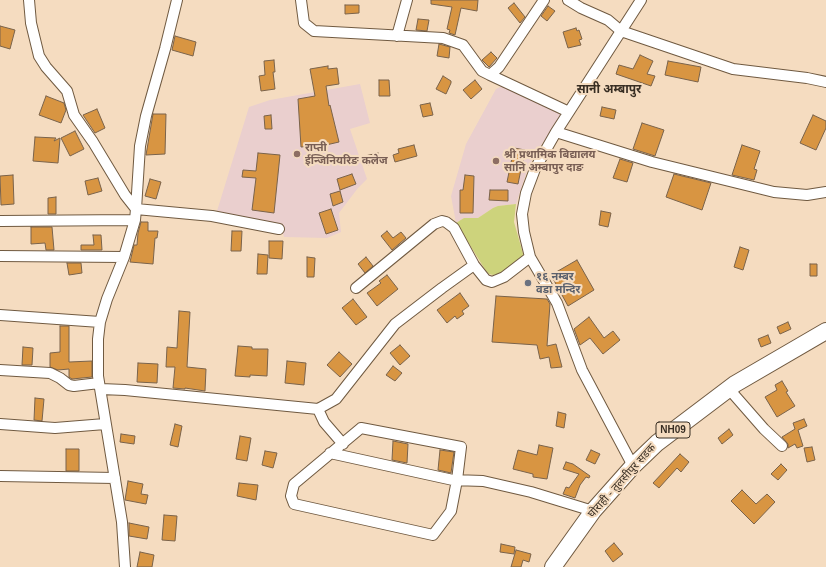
<!DOCTYPE html>
<meta charset="utf-8">
<style>
body{margin:0}
canvas{display:block;background:#f5dcc0}
</style>
<canvas width="826" height="567"></canvas>
<script>
const c = document.querySelector('canvas').getContext('2d');
c.lineJoin = 'round';
function fillPath(path, color) { c.fillStyle = color; c.fill(path, 'evenodd'); }
const poly = rows => new Path2D(rows.map(r => 'M' + r).join(''));
function strokePath(path, color, width, dash) { c.strokeStyle = color; c.lineWidth = width; c.lineCap = dash ? 'butt' : 'round'; c.setLineDash(dash || []); c.stroke(path); }
function write(font, color, halo, rows, align = 'center') {
  c.font = font + ' Helvetica,"Noto Sans Devanagari",sans-serif'; c.lineWidth = 4; c.setLineDash([]); c.textBaseline = 'middle'; c.strokeStyle = halo; c.fillStyle = color; for (const [text, x, y, turn = 0] of rows) {
    c.save(); c.translate(x, y); c.rotate((+turn || 0) * Math.PI / 180); c.textAlign = isNaN(turn) ? turn : align; if (halo) c.strokeText(text, 0, 0); c.fillText(text, 0, 0); c.restore();
  }
}
fillPath(poly([
 [360,84,370,123,350,129,367,179,358,188,339,213,341,232,327,238,284,237,281,226,217,211,249,107,270,100],
 [502,86,562,115,535,154,528,168,516,204,498,206,493,208,478,218,464,218,456,223,451,196,466,144,496,89]
]), '#eacfce');
fillPath(poly([
 [516,204,514,222,524,257,501,273,493,275,489,274,486,271,456,223,464,218,478,218,493,208,498,206]
]), '#cdd37c');
const building = poly([
 [431,0,478,0,477,11,461,8,455,35,449,33,450,30,447,29,452,7,431,4,431,0],
 [514,3,525,17,520,23,508,8,514,3],
 [345,5,359,5,359,13,345,14,345,5],
 [548,6,555,11,547,21,541,16,548,6],
 [418,19,429,20,427,31,416,30,418,19],
 [0,26,15,30,10,49,0,46,0,26],
 [576,28,577,31,579,30,582,39,579,40,581,45,568,48,563,32,576,28],
 [175,36,196,42,193,56,172,50,175,36],
 [439,44,450,47,449,58,437,56,439,44],
 [491,52,497,58,489,67,482,60,491,52],
 [640,55,653,61,647,74,655,76,651,86,616,74,619,65,633,69,640,55],
 [274,60,275,72,273,72,275,89,261,91,259,76,265,75,264,61,274,60],
 [668,61,701,67,698,82,665,75,668,61],
 [328,66,328,69,337,68,339,84,326,86,329,106,330,105,339,142,326,145,301,147,298,99,315,96,310,69,328,66],
 [443,76,451,81,451,83,446,94,436,89,443,76],
 [379,80,389,80,390,96,379,96,379,80],
 [475,80,482,89,471,99,463,90,475,80],
 [46,96,64,103,66,110,61,123,39,115,46,96],
 [430,103,433,115,423,117,420,105,430,103],
 [602,107,616,110,614,119,600,116,602,107],
 [97,109,105,128,95,133,83,115,97,109],
 [153,114,166,114,165,154,146,155,153,114],
 [271,115,272,129,265,129,264,116,271,115],
 [813,115,826,121,826,128,816,150,800,143,813,115],
 [642,123,664,130,655,156,633,149,642,123],
 [75,131,84,149,70,156,61,138,75,131],
 [35,137,56,138,54,141,60,138,58,163,33,161,35,137],
 [414,145,417,156,395,162,393,155,399,153,398,149,414,145],
 [742,145,760,151,754,169,757,170,754,180,732,175,742,145],
 [514,148,525,150,518,184,507,182,514,148],
 [258,153,280,155,274,213,252,210,256,178,242,177,243,170,256,171,258,153],
 [378,153,380,161,368,165,365,156,378,153],
 [620,159,633,163,627,182,613,178,620,159],
 [352,174,356,184,340,190,337,179,352,174],
 [674,174,711,183,702,210,666,197,674,174],
 [13,175,14,204,1,205,0,176,13,175],
 [465,175,474,176,473,213,460,213,460,190,463,190,465,175],
 [98,178,102,191,88,195,85,181,98,178],
 [150,179,161,182,156,199,145,196,150,179],
 [490,190,508,190,508,201,489,200,490,190],
 [340,191,343,202,333,206,330,194,340,191],
 [56,197,56,214,48,214,48,198,56,197],
 [331,209,338,230,326,234,319,213,331,209],
 [601,211,611,213,608,227,599,225,601,211],
 [141,222,148,222,148,231,158,231,157,238,155,238,153,264,130,262,134,245,137,245,138,233,141,222],
 [31,227,52,227,54,250,46,250,45,243,31,244,31,227],
 [232,231,242,231,241,251,231,251,232,231],
 [387,231,393,238,401,232,406,238,392,250,381,236,387,231],
 [93,235,101,235,102,250,81,250,81,245,94,245,93,235],
 [269,241,283,241,282,259,269,258,269,241],
 [740,247,749,250,743,270,734,267,740,247],
 [258,254,268,255,267,274,257,274,258,254],
 [307,257,315,258,314,277,307,277,307,257],
 [366,257,373,266,365,273,358,264,366,257],
 [577,260,594,290,568,306,551,275,577,260],
 [67,263,81,263,82,273,69,275,67,263],
 [810,264,817,264,817,276,810,276,810,264],
 [387,275,398,289,377,306,367,293,381,283,379,281,387,275],
 [460,293,469,306,462,311,464,314,457,319,455,316,447,323,437,310,460,293],
 [496,296,547,299,550,304,547,346,556,344,562,367,551,368,549,357,540,359,537,345,492,342,496,296],
 [353,299,367,317,356,325,342,308,353,299],
 [179,311,190,312,187,367,206,369,205,391,185,388,185,389,173,388,175,367,166,367,167,347,177,348,179,311],
 [589,317,604,338,613,331,620,340,603,354,590,338,580,345,574,329,589,317],
 [788,322,791,329,780,334,777,327,788,322],
 [60,326,69,326,69,362,92,361,92,377,72,379,69,377,69,369,58,370,50,367,50,353,60,352,60,326],
 [768,335,771,343,761,347,758,339,768,335],
 [400,345,410,356,400,365,390,353,400,345],
 [238,346,252,347,252,349,268,349,267,376,250,375,250,377,235,376,238,346],
 [23,347,33,348,32,365,22,365,23,347],
 [339,352,352,364,340,377,327,365,339,352],
 [287,361,306,363,304,385,285,383,287,361],
 [138,363,158,364,157,383,137,382,138,363],
 [393,366,402,373,395,381,386,375,393,366],
 [782,381,788,391,786,392,795,406,777,417,765,397,777,390,775,385,782,381],
 [35,398,44,399,42,421,34,420,35,398],
 [558,412,566,414,564,428,556,426,558,412],
 [804,419,807,426,798,430,803,446,797,448,795,444,788,448,788,444,782,437,795,429,793,423,804,419],
 [175,424,182,426,178,447,170,445,175,424],
 [729,429,733,435,722,444,718,438,729,429],
 [121,434,135,436,134,444,120,442,121,434],
 [240,436,251,438,247,461,236,459,240,436],
 [393,441,408,444,407,463,392,460,393,441],
 [539,445,553,448,547,479,533,477,533,474,513,469,518,450,537,455,539,445],
 [812,447,815,460,807,462,804,448,812,447],
 [66,449,79,449,79,471,66,471,66,449],
 [440,450,454,452,451,473,438,470,440,450],
 [591,450,600,454,595,464,586,460,591,450],
 [265,451,277,453,273,468,262,465,265,451],
 [680,454,689,462,681,472,677,468,659,488,653,483,680,454],
 [566,462,573,464,590,476,589,478,586,477,580,485,575,498,563,494,566,487,569,488,579,474,563,469,566,462],
 [781,464,787,470,778,480,771,474,781,464],
 [128,481,143,484,141,494,148,495,146,504,125,500,128,481],
 [239,483,258,485,256,500,237,496,239,483],
 [742,490,756,504,767,494,775,502,754,524,731,501,742,490],
 [164,515,177,516,175,541,162,540,164,515],
 [129,523,149,527,147,539,129,536,129,523],
 [614,543,623,554,613,562,605,551,614,543],
 [501,544,515,547,514,554,500,552,501,544],
 [516,550,531,554,529,562,523,560,521,567,511,567,516,550],
 [140,552,154,555,152,567,137,567,140,552]
]);
fillPath(building, '#d89542');
strokePath(building, '#7a634b', 1);
const minor = poly([
 [29,0,31,23,39,56,46,67,67,91,74,115,93,142,125,195,136,209,135,220,124,257,107,299,100,322,98,339,98,376,122,522,125,567],
 [177,0,165,49,146,116,140,146,136,209,212,216,279,229],
 [301,0,304,23,314,31,443,38,463,45,482,71,490,75,499,67,544,0],
 [568,0,581,8,608,20,621,31,733,69,807,78,826,82],
 [397,36,407,0],
 [490,75,569,112],
 [556,132,652,162,774,192,807,195,826,192],
 [0,221,135,220],
 [0,256,124,257],
 [356,288,434,224,442,221,446,222,454,228,474,265,486,280,492,282,504,277,530,257],
 [0,315,100,322],
 [0,370,50,373,60,378,69,385,74,386,99,383],
 [101,389,125,390,318,409,324,422,343,444],
 [729,389,764,429,782,446],
 [318,409,336,399,395,324,442,288,474,265],
 [0,424,55,428,105,424],
 [361,428,461,447,457,480,451,511,433,535,294,504,291,496,294,484,361,428],
 [330,453,453,480,483,481,531,492,593,511],
 [633,466,582,370,557,303,530,257,524,232,522,214,526,193,535,169,556,132,641,0],
 [0,476,115,478]
]);
const primary = poly([
 [553,567,593,511,633,466,657,443,735,384,826,331]
]);
strokePath(minor, '#705a41', 12);
strokePath(primary, '#705a41', 18);
strokePath(minor, '#fff', 10);
strokePath(primary, '#fff', 16);
for (const [x, y, r, color] of [
 [297,154,4,"#8d6e63"],
 [496,161,4,"#8d6e63"],
 [528,283,4,"#6b7280"]
]) { const dot = new Path2D(); dot.arc(x, y, r, 0, 2 * Math.PI); c.fillStyle = color; c.fill(dot); strokePath(dot, '#f5dcc0', 1.5); }
for (const [x, y, w] of [
 [673,430,34]
]) { const box = new Path2D(); box.roundRect(x - w / 2, y - 8, w, 16, 3); c.fillStyle = '#f5dcc0'; c.fill(box); strokePath(box, '#382e23', 1); }
write('bold 10px', '#382e23', null, [
 ["NH09",673,430]
]);
write('bold 11px', '#785e54', '#f5dcc0', [
 ["राप्ती",305,148],
 ["ईन्जिनियरिङ कलेज",305,161],
 ["श्री प्रथामिक बिद्यालय",504,155],
 ["सानि अम्बापुर दाङ",504,168]
], 'left');
write('bold 11px', '#5b616d', '#f5dcc0', [
 ["१६ नम्बर",536,277],
 ["वडा मन्दिर",536,290]
], 'left');
write('11px', '#382e23', '#f5dcc0', [
 ["घोराही - तुलसीपुर सडक",622,481,-48]
]);
write('bold 12px', '#382e23', '#f5dcc0', [
 ["सानी अम्बापुर",609,90]
]);
</script>
